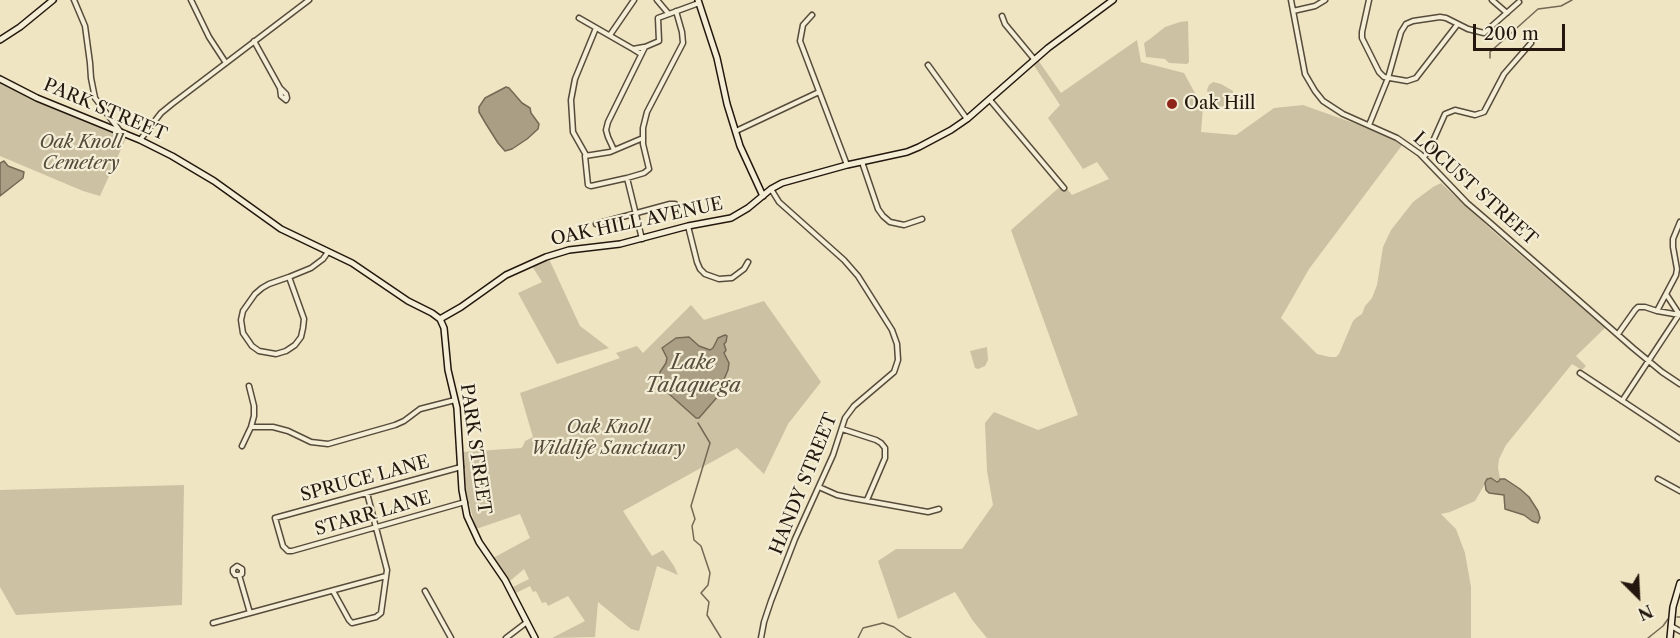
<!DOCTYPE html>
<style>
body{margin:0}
#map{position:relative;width:1680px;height:638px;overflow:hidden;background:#efe5c2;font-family:"Libre Caslon Text",serif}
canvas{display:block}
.north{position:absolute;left:1608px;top:566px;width:60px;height:60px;-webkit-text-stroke:4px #f5eed7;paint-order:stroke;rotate:156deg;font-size:16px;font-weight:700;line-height:24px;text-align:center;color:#24180e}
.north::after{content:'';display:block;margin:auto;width:21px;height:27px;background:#24180e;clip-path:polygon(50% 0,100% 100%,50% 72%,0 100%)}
.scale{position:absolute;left:1473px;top:24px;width:92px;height:27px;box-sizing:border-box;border:3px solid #24180e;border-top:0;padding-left:8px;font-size:18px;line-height:21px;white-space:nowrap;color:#24180e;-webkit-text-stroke:4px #f5eed7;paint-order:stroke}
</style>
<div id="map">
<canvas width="1680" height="638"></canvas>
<div class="north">N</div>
<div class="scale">200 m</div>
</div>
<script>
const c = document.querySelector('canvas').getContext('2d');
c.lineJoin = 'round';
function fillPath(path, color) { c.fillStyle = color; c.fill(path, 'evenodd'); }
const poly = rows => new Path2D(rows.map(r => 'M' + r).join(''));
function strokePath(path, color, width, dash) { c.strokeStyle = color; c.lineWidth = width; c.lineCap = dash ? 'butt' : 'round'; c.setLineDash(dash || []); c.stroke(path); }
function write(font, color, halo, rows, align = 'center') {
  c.font = font + ' "Libre Caslon Text",serif'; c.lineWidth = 4.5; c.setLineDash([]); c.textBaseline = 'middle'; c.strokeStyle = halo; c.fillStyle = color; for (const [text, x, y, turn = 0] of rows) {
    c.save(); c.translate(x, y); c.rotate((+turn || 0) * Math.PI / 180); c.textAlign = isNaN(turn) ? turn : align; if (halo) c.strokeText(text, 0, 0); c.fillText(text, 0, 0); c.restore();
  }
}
fillPath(poly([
 [1188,21,1189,62,1187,64,1169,63,1165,59,1146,57,1144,43,1150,39,1165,27,1180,22],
 [1137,40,1141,62,1184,73,1203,108,1201,132,1236,135,1274,108,1303,105,1362,126,1403,144,1309,269,1281,318,1317,354,1330,357,1336,357,1339,354,1353,321,1356,318,1362,314,1365,306,1372,298,1377,285,1383,247,1391,230,1413,202,1433,187,1441,183,1495,233,1605,328,1576,356,1586,366,1582,370,1572,364,1506,445,1499,459,1498,468,1500,478,1498,481,1489,477,1475,501,1450,512,1441,514,1456,529,1465,553,1471,587,1471,638,987,638,973,621,955,592,898,619,878,561,896,549,962,549,993,505,987,471,985,423,994,412,1038,430,1078,415,1011,230,1063,184,1072,195,1109,179,1097,162,1083,169,1048,118,1060,105,1033,64,1038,60,1061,93],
 [1213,82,1221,84,1233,91,1233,97,1227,105,1207,111,1209,97,1207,90,1209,85],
 [0,84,28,97,127,136,100,196,83,191,0,156],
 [549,259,580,326,609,348,557,364,518,293,542,282,532,266],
 [764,301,821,382,788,424,764,474,737,448,623,511,652,556,663,550,674,566,678,575,657,566,639,631,631,629,598,602,595,637,552,638,585,621,568,596,548,606,546,602,542,603,536,591,533,592,530,586,516,593,513,587,529,579,524,569,510,581,493,558,530,538,520,514,476,529,466,492,463,452,521,448,523,446,525,441,533,437,520,393,620,358,616,353,637,346,643,353,691,305,704,320],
 [987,347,988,360,985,366,978,369,975,368,970,351],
 [184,485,182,605,16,615,0,587,0,490]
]), '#ccc2a3');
const water = poly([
 [506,87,509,88,522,103,530,108,531,113,539,124,538,129,527,139,512,149,505,151,498,143,486,124,479,112,479,107,485,98,506,87],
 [4,161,8,166,24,172,23,178,0,196,0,163,4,161],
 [725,335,727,336,726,342,724,344,726,350,724,353,729,363,728,370,722,384,719,387,719,395,699,418,696,418,668,393,659,380,660,372,666,363,667,358,662,348,676,338,689,337,699,346,710,350,713,348,718,338,725,335],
 [1491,478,1497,482,1499,481,1500,479,1505,479,1520,489,1529,497,1538,511,1540,518,1538,523,1532,521,1524,515,1505,509,1504,495,1489,493,1486,490,1485,483,1487,479,1491,478]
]);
fillPath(water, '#aa9f85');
strokePath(water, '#746955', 1.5);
strokePath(poly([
 [1490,58,1490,52,1538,9,1561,6,1572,0],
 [698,423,710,443,691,506,695,519,692,526,694,540,701,546,710,573,708,585,701,593,709,602,707,615,721,638],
 [1677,617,1680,617],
 [858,638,863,628,883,623,894,627,906,636,911,638],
 [1648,638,1663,626,1668,619]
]), '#746955', 1.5);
const street = poly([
 [74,0,85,26,90,63,91,78,95,98,120,131],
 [191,0,209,37,226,63],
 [657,0,668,13],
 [1291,0,1305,74,1315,91,1323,101,1343,114,1397,138,1420,154,1467,203,1488,221,1633,348,1662,372,1680,384],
 [1369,0,1362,32,1362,38,1379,72,1384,77,1407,81,1416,78,1457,25],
 [1492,0,1507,13],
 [1293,11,1315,6,1325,0],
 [812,15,803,25,800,41,847,165],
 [1002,16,1005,24,1034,59],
 [579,18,633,49],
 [610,35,634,0],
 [254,41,280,88,286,94,287,98,286,100,281,96,280,88],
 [641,54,633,49,644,47],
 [928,65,967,119],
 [990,100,1064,188],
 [1369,125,1388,78,1401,32,1406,24,1413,21,1440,17,1446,18,1468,29,1484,33,1519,2],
 [736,131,819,92],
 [643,138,610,152,585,156,588,185,591,186,627,178,644,173,649,169,643,144,643,128,647,112,683,43,682,32,676,11],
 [140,140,161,113,172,104,309,0],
 [614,150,608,137,606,130,608,122,645,47,659,41,658,18,699,3],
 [586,155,573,132,571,100,575,79,596,28],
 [1424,157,1429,150,1445,114,1455,110,1475,115,1484,112,1504,74,1531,43],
 [862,162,878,209,883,216,890,222,904,225,922,219],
 [627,178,642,239],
 [596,224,670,204,675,204],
 [688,226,697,262,700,269,705,274,719,279,732,278,744,269,748,262],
 [289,277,269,284,262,288,255,294,243,311,241,320,243,333,252,346,259,351,276,354,286,351,295,345,301,337,303,328,304,319,289,277,311,268,323,259,328,252],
 [1666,294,1679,314],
 [1657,311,1676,275,1677,269,1673,247,1673,239,1680,222],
 [1618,334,1635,310,1638,307,1645,307,1657,311,1680,315],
 [1580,373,1680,439],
 [1622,401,1680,313],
 [251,427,273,427,288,431,311,442,328,444,395,425,404,421,420,409,455,400],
 [842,429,876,440,881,443,885,448,885,458,867,500],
 [242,446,251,427,254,416,254,406,249,386],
 [461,467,275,518,283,546,288,551,292,551,465,502],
 [1658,479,1680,491],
 [819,487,837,495,851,498,928,512,939,509],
 [239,575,235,575,233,572,233,569,237,566,242,569,242,574,239,575,250,613],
 [333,591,349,620,352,623,376,617,381,613,387,570,367,493],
 [425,591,451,638],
 [213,623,386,576],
 [1671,626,1680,631],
 [506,638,527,622],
 [761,638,764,622,771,601,795,539,833,455,845,418,854,406,894,372,898,360,897,344,892,330,858,276,844,260,779,202,771,189]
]);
const secondary = poly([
 [698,0,717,58,727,104,740,146,763,196],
 [0,40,20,27,53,0],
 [0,79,37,98,140,140,172,156,214,181,281,229,352,263,408,301,432,313,440,319,444,328,448,370,457,408,462,490,467,516,479,542,505,580,535,638],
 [440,319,461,307,506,275,546,257,569,250,620,244,688,226,731,218,748,208,771,189,782,183,847,165,907,152,919,147,951,130,967,119,1048,48,1113,0],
 [1670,638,1673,607,1680,583]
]);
strokePath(street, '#574b3b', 7);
strokePath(secondary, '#24180e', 8);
strokePath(street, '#f5eed7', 4);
strokePath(secondary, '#f5eed7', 5);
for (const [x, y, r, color] of [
 [1172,104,6,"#8f2418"]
]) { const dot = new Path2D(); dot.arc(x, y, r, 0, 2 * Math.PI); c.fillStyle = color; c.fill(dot); strokePath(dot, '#f5eed7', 2); }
write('18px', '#24180e', '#f5eed7', [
 ["Oak Hill",1184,104]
], 'left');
write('18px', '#24180e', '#f5eed7', [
 ["PARK STREET",105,110,23],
 ["LOCUST STREET",1475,189,42],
 ["OAK HILL AVENUE",637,222,-12],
 ["PARK STREET",475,449,82],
 ["SPRUCE LANE",365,479,-15],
 ["HANDY STREET",804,484,-68],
 ["STARR LANE",373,514,-16]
]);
write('italic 18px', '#564b3b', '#f5eed7', [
 ["Oak Knoll",81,143],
 ["Cemetery",81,164],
 ["Oak Knoll",608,428],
 ["Wildlife Sanctuary",608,449]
]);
write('italic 20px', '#5a4e3e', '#f5eed7', [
 ["Lake",693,363],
 ["Talaquega",693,386]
]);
</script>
